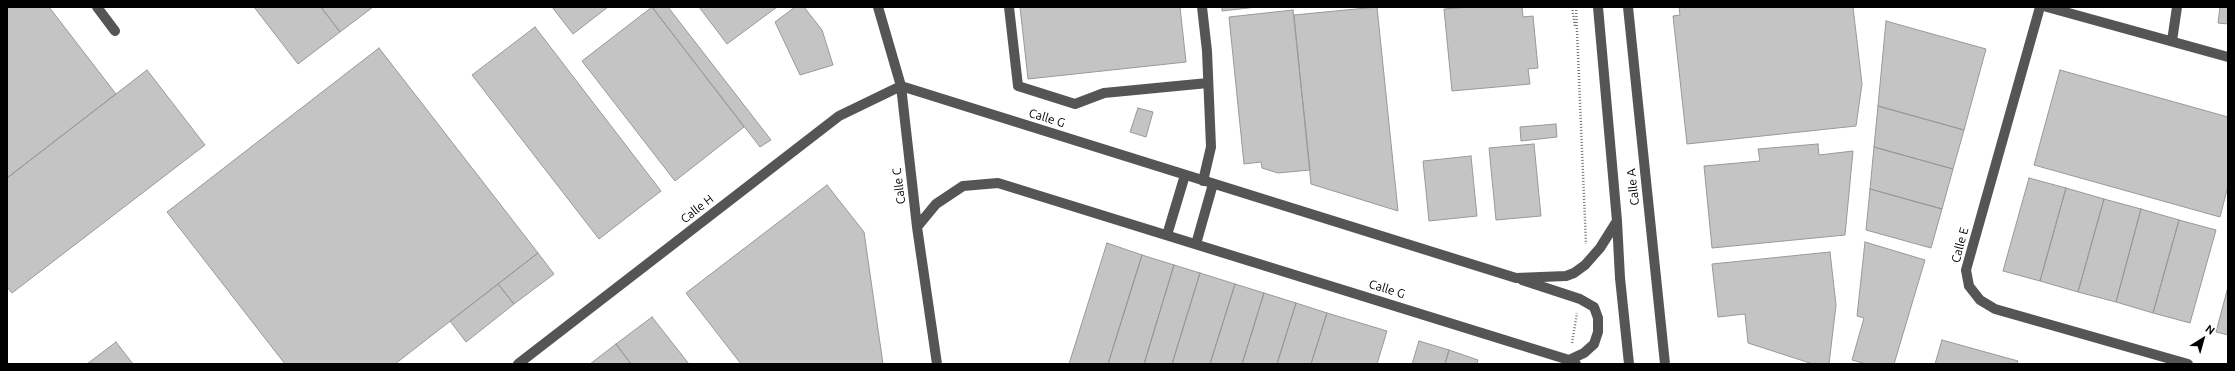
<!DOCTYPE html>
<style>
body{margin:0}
#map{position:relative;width:2235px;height:371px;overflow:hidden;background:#fff;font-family:Ubuntu,sans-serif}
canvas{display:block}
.frame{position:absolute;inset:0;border:8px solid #000;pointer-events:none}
.north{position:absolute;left:2183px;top:319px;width:40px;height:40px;-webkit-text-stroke:3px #fff;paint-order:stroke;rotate:37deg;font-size:11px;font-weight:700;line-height:16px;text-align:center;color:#000}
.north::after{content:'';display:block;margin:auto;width:14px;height:18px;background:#000;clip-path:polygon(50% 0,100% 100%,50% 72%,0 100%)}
</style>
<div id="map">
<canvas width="2235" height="371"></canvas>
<div class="frame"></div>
<div class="north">N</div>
</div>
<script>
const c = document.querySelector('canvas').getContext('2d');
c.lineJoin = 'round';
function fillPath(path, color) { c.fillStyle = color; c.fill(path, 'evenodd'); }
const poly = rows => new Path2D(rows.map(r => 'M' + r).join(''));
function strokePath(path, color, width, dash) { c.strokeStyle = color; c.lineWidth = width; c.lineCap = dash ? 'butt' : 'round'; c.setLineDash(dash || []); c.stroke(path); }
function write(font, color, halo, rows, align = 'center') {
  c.font = font + ' Ubuntu,sans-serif'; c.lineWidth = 4; c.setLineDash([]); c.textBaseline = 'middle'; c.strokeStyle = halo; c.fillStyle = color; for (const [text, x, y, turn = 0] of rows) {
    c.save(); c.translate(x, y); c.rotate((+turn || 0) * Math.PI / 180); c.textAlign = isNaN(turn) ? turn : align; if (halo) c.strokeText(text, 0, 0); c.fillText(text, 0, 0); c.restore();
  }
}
const building = poly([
 [7,7,49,7,116,94,7,178,7,7],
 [254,7,321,7,340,32,298,64,254,7],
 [321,7,373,7,340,32,321,7],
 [552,7,608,7,573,34,552,7],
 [652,7,668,7,771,140,760,147,652,7],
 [652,7,744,127,675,181,582,61,652,7],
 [699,7,777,7,727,44,699,7],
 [795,7,804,7,822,30,833,65,800,75,775,22,795,7],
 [1020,7,1180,7,1186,62,1028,79,1020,7],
 [1222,7,1257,7,1222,11,1222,7],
 [1377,7,1398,211,1311,184,1294,15,1377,7],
 [1470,7,1522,7,1523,17,1533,16,1538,68,1528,69,1530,84,1452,91,1444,9,1470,7],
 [1679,7,1853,7,1862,84,1856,126,1687,144,1673,16,1680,15,1679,7],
 [2220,7,2228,7,2228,24,2218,23,2220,7],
 [1293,10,1310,170,1278,173,1262,168,1261,162,1244,164,1229,17,1293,10],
 [1886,21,1986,49,1964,130,1878,106,1886,21],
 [535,27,661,191,599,239,472,75,535,27],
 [379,48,538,253,395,364,285,364,167,212,379,48],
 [147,70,205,145,12,293,7,287,7,178,147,70],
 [2060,70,2228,117,2228,186,2220,217,2034,165,2060,70],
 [1878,106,1964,130,1953,169,1874,147,1878,106],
 [1138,108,1153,112,1146,137,1130,132,1138,108],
 [1556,124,1557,137,1521,141,1520,127,1556,124],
 [1534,144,1541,216,1496,220,1489,148,1534,144],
 [1818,144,1819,155,1853,151,1845,235,1712,248,1704,166,1760,161,1758,149,1818,144],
 [1874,147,1953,169,1942,209,1870,189,1874,147],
 [1471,156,1477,216,1429,221,1423,161,1471,156],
 [2029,178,2066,188,2040,281,2003,271,2029,178],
 [827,185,864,232,883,364,741,364,686,293,827,185],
 [2066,188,2104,199,2078,292,2040,281,2066,188],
 [1870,189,1942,209,1931,248,1866,230,1870,189],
 [2104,199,2141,209,2116,302,2078,292,2104,199],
 [2141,209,2179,220,2153,313,2116,302,2141,209],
 [2179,220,2216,230,2190,323,2153,313,2179,220],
 [1865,242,1925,260,1894,364,1866,364,1852,360,1864,318,1857,316,1865,242],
 [1107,243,1142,255,1108,364,1069,364,1107,243],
 [1830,252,1836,305,1829,364,1813,364,1748,343,1745,314,1718,317,1712,264,1830,252],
 [538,253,554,274,514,304,498,284,538,253],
 [1142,255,1174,265,1144,364,1108,364,1142,255],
 [1174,265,1200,273,1172,364,1144,364,1174,265],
 [1200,273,1235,284,1210,364,1172,364,1200,273],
 [498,284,514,304,466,342,450,321,498,284],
 [1235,284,1264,293,1242,364,1210,364,1235,284],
 [2228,287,2228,335,2216,332,2228,287],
 [1264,293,1296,303,1277,364,1242,364,1264,293],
 [1296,303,1327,313,1311,364,1277,364,1296,303],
 [1327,313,1387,331,1377,364,1311,364,1327,313],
 [652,317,689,364,631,364,616,344,652,317],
 [1942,340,2018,361,2017,364,1935,364,1942,340],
 [1419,341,1449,350,1445,364,1412,364,1419,341],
 [116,342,133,364,87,364,116,342],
 [616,344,631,364,590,364,616,344],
 [1449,350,1478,360,1477,364,1445,364,1449,350]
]);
fillPath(building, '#c4c4c4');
strokePath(building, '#999', 1);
strokePath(poly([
 [1572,7,1575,27],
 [1576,7,1586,244],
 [1572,343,1577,313]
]), '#777', 2.5, [1, 2]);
strokePath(poly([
 [97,7,115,31],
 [878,7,901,86,917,227,937,364],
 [1009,7,1018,86,1075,104,1104,93,1208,83],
 [1202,7,1207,51,1211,147,1203,181],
 [1598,7,1617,221,1620,278,1629,364],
 [1628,7,1665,364],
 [2040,7,1966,270,1969,286,1980,300,1995,309,2188,364],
 [2047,7,2228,57],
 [2172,41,2177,7],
 [901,86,1516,278,1566,276,1574,273,1585,265,1600,248,1617,221],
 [917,227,936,204,963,186,998,183,1569,360,1576,364],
 [1167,235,1185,175],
 [1196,244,1213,184],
 [1522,280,1580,299,1594,307,1598,318,1598,332,1594,344,1584,353,1569,360],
 [518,364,839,116,901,86]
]), '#555', 10);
write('12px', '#000', '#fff', [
 ["Calle G",1047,118,17],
 ["Calle C",899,186,-97],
 ["Calle A",1633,187,-96],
 ["Calle H",697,209,-38],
 ["Calle E",1960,245,-75],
 ["Calle G",1387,289,17]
]);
</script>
